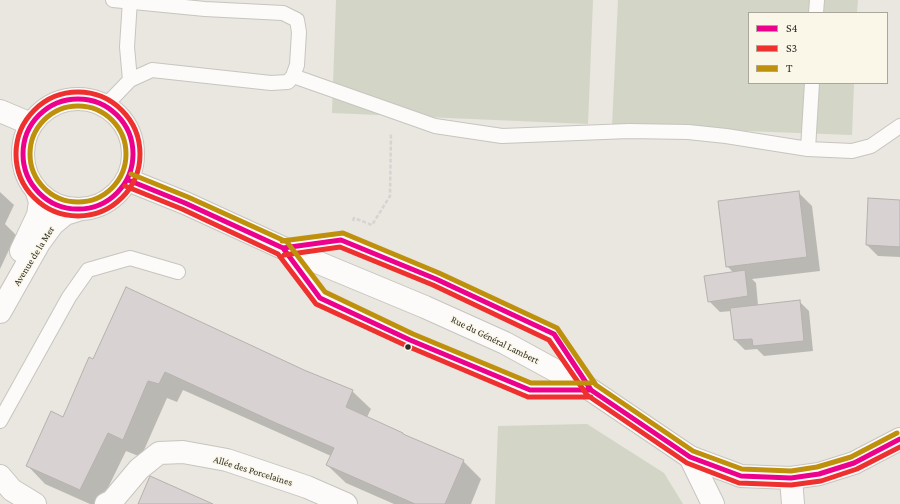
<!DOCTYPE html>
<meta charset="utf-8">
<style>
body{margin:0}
#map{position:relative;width:900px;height:504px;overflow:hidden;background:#e9e7df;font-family:"Crimson Pro",serif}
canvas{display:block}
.legend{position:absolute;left:748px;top:12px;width:140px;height:72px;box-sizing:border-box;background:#fbf7e8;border:1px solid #a9a69b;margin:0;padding:5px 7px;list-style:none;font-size:12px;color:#2e2d27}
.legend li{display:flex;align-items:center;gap:8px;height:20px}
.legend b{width:20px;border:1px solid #a9a69b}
</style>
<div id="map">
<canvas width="900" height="504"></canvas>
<ul class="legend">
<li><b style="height:5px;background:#ec008c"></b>S4</li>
<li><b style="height:5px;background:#ee312f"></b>S3</li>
<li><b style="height:5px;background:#be900c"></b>T</li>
</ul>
</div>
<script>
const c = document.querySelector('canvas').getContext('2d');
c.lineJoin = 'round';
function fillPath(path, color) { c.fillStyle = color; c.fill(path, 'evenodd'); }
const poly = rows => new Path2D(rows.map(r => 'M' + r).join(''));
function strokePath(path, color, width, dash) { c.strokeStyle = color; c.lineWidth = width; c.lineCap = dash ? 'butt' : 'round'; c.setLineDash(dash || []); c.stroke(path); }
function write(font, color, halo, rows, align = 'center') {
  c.font = font + ' "Crimson Pro",serif'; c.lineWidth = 3; c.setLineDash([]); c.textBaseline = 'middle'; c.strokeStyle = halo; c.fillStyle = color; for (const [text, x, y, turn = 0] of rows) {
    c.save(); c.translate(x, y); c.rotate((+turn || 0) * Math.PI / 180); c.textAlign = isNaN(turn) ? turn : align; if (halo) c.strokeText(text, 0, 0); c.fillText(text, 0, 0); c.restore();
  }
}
fillPath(poly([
 [336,0,593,0,588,124,332,113],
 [618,0,858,0,857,13,749,13,749,83,854,83,852,135,612,126],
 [587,424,664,473,683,504,495,504,498,426]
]), '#d3d5c6');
fillPath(poly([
 [0,192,14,205,5,224,16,235,0,269],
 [798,192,812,206,820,271,752,279,756,283,758,305,799,301,809,311,813,351,764,356,757,349,745,350,735,340,732,311,720,312,709,301,734,273,727,266],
 [900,201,900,257,878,256,867,245],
 [94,360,303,370,352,391,371,409,367,417,406,437,463,461,481,479,471,504,394,504,346,483,327,465,331,456,183,390,177,402,167,398,141,457,126,451,100,504,90,504,45,484,27,465,63,418]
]), '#0003');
const building = poly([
 [799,191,807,257,726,267,718,201,799,191],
 [868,198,900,200,900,247,866,245,868,198],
 [745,270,748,296,708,302,704,276,745,270],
 [126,287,304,370,353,390,346,407,403,433,403,434,464,460,445,504,415,504,326,465,334,448,276,423,165,372,159,384,148,381,123,440,108,433,80,490,26,466,51,411,63,417,89,357,93,359,126,287],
 [800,300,804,341,753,346,752,339,734,340,730,308,800,300],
 [150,476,213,504,138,504,150,476]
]);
fillPath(building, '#d8d2d2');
strokePath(building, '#b5b1af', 1);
const lane = poly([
 [816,13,817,0],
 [293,76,435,126,502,136,629,131,688,132,726,136,808,149,852,151,871,146,900,126],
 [130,80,127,47,130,0],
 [106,105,130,80,152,70,271,83,288,82,293,76,297,65,299,32,297,20,283,13,205,9,113,0],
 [808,149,812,83],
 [341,240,436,279,554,334,591,390,530,390,410,340,320,298,283,248,341,240],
 [0,421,69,297,88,270,130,258,178,272]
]);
const street = poly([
 [21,251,38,215,40,202,37,192],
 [0,312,39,243,53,224,65,214,78,210],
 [0,476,12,490,35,504],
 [106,504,112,501,139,469,159,453,183,452,227,460,307,487,346,504]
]);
const secondary = poly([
 [690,457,713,504],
 [791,478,793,504]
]);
const primary = poly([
 '23 154a55 55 0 1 1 110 0a55 55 0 1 1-110 0Z',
 [0,111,31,124],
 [128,180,185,203,283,248,425,307,505,343,591,390,690,457,741,476,791,478,819,474,854,463,900,439]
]);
strokePath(lane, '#c6c5bf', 16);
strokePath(street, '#c6c5bf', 24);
strokePath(secondary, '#c6c5bf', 24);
strokePath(primary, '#c6c5bf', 24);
strokePath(poly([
 [353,221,354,218,372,225,390,196,391,133]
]), '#d5d4d2', 2.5, [4, 2]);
strokePath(lane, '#fcfbfa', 14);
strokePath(street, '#fcfbfa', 22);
strokePath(secondary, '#fcfbfa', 22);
strokePath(primary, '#fcfbfa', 22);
strokePath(poly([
 '23 154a55 55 0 1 1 110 0a55 55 0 1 1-110 0Z',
 [128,180,185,203,283,248,320,298,410,340,530,390,591,390],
 [283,248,341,240,436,279,554,334,591,390,690,457,741,476,791,478,819,474,854,463,900,439]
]), '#ec008c', 5);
strokePath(poly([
 '16 154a62 62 0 1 1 124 0a62 62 0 1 1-124 0Z',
 [125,186,182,209,278,254,316,304,407,346,528,397,591,397],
 [284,255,340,247,433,285,549,340,587,395,687,463,739,483,791,485,821,481,857,469,900,447]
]), '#ee312f', 5);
strokePath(poly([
 '30 154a48 48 0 1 1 96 0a48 48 0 1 1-96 0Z',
 [131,174,188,197,287,242,325,292,413,334,531,383,591,383],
 [282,241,343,233,439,273,557,328,596,385,693,451,742,469,791,471,817,467,851,457,897,433]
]), '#be900c', 5);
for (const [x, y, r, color] of [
 [408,347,3.5,"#2e2d27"]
]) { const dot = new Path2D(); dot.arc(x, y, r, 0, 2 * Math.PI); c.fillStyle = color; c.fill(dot); strokePath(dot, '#fbf7e8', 1.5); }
write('10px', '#2e2d27', '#fbf7e8', [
 ["Avenue de la Mer",34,256,-58],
 ["Rue du Général Lambert",495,340,26],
 ["Allée des Porcelaines",253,471,17]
]);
</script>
